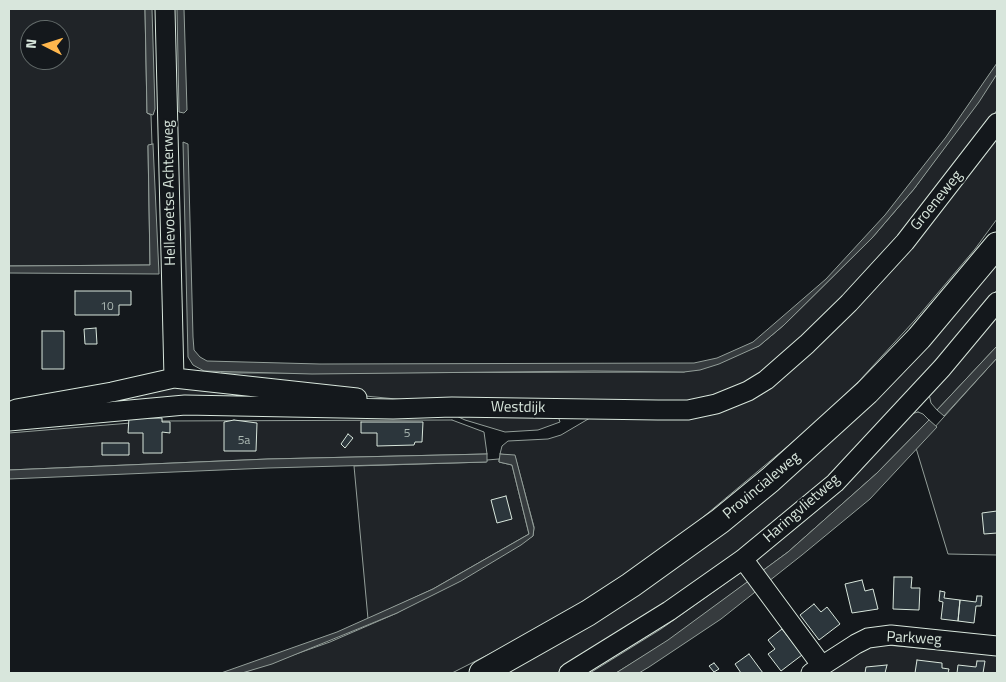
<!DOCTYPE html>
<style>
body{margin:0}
#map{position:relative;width:1006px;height:682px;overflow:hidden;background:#14181c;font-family:"Titillium Web",sans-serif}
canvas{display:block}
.frame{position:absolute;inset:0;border:10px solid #d8e6dc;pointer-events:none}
.north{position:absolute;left:20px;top:20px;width:50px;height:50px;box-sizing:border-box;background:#14181c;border:1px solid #626a69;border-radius:50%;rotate:275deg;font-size:14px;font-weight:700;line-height:20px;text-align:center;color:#d8e6dc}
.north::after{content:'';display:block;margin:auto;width:18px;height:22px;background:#ffb74d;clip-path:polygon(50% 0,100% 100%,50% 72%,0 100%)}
</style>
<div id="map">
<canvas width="1006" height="682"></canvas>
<div class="frame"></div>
<div class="north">N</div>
</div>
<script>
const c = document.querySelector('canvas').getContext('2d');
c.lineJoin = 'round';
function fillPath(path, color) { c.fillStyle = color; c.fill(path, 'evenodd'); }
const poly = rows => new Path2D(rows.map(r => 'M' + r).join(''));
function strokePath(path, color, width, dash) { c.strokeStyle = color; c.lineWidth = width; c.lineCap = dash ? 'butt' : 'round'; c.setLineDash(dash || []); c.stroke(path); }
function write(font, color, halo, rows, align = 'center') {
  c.font = font + ' "Titillium Web",sans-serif'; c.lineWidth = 4; c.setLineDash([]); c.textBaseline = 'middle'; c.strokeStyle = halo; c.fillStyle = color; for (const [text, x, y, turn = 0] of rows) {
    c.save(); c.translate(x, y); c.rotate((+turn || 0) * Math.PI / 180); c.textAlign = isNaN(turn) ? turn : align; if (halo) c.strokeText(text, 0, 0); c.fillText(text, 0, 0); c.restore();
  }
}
const green = poly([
 [9,9,145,9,147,113,151,115,152,144,148,146,150,265,9,266,9,9],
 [30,30,60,30,60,60,30,60,30,30],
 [997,74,997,110,973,145,887,251,782,358,740,388,700,402,427,402,221,382,221,373,684,372,759,346,784,325,872,238,914,189,997,74],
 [997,137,997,219,975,249,915,320,860,380,819,420,671,544,603,591,543,627,452,673,242,673,330,642,397,613,533,536,534,527,515,456,500,454,502,446,508,441,548,439,561,435,595,415,749,401,828,334,997,137],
 [997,261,997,290,966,329,847,461,747,548,592,654,557,673,504,673,627,599,997,261],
 [997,311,997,346,937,410,931,403,929,394,997,311],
 [997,358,997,555,948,554,916,448,997,358],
 [192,386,390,406,9,416,167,387,192,386],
 [446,411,557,413,560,422,538,430,505,432,465,420,446,411],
 [918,412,923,414,929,420,877,473,788,552,668,641,616,673,590,673,661,629,740,573,911,414,918,412],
 [452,420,484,432,487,454,268,459,9,470,9,433,155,421,452,420],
 [499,459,499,462,512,465,529,534,433,589,368,619,354,466,486,462,487,460,499,459],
 [886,645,997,655,997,673,822,673,864,647,886,645]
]);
fillPath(green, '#202428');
strokePath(green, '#939e99', 1);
const water = poly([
 [145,9,152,9,155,109,153,115,147,113,145,9],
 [177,9,184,9,187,110,184,113,179,112,177,9],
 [997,63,997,74,979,102,914,189,872,238,784,325,759,346,719,364,700,370,684,372,594,371,312,374,204,371,193,365,188,357,183,142,188,144,193,337,194,350,200,357,207,361,320,364,694,363,717,358,753,342,826,279,885,215,946,137,997,63],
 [153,144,159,274,9,273,9,266,150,265,148,145,153,144],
 [997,346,997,358,944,416,937,410,997,346],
 [929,420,937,427,870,499,802,555,721,619,649,667,639,673,616,673,668,640,788,552,877,473,929,420],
 [487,454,487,462,268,468,9,479,9,470,268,459,487,454],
 [500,454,515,455,534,528,533,536,521,545,461,581,397,613,272,664,242,673,221,673,337,632,433,589,529,534,512,465,499,462,500,454]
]);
fillPath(water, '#363b3e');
strokePath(water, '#939e99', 1);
const building = poly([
 [75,291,131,291,131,305,119,305,119,315,75,315,75,291],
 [96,328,97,344,85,344,84,329,96,328],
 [42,331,64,331,64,369,42,369,42,331],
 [129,418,162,418,162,422,170,422,170,433,162,432,162,453,143,453,143,433,128,433,129,418],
 [234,420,257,423,256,451,224,451,224,422,234,420],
 [361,422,423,422,422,442,415,442,414,445,377,446,377,433,361,433,361,422],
 [348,434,353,438,345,448,341,444,348,434],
 [102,443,129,443,129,455,102,455,102,443],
 [506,496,512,519,497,523,491,500,506,496],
 [997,511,997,533,984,534,982,513,997,511],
 [894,577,912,577,911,588,920,588,919,610,893,609,894,577],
 [862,580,865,591,873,589,878,609,852,613,845,584,862,580],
 [940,591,945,592,944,598,960,600,958,621,941,619,943,602,939,601,940,591],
 [977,596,982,596,981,606,976,606,974,623,958,621,960,600,976,602,977,596],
 [814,604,821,612,827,607,840,624,819,640,800,615,814,604],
 [782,629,802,655,781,671,768,654,775,649,768,640,782,629],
 [749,654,763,673,741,673,735,664,749,654],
 [917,660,942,663,942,668,949,669,948,673,915,673,917,660],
 [977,661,985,661,983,673,957,673,958,665,976,667,977,661],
 [714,663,719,669,714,672,709,666,714,663],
 [887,665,885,673,865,673,866,667,887,665]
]);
fillPath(building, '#2c363c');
strokePath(building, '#d8e6dc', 1);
const minor = poly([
 [165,9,174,378],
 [16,409,112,392,174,378,357,398],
 [9,421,185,405,393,409,452,407,658,410,688,410,716,404,748,391,766,380,807,344,849,303,905,242,997,123],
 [743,559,822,666],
 [569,673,669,611,743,559,835,483,942,368,997,302],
 [811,673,856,644,868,638,891,635,997,646]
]);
const major = poly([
 [482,673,588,613,631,585,720,521,770,480,867,392,919,338,997,245]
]);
strokePath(minor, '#d8e6dc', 21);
strokePath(major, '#d8e6dc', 27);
strokePath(minor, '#14181c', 19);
strokePath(major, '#14181c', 25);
write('12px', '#adbab4', null, [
 ["10",107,307],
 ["5",407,434],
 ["5a",244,441]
]);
write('15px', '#d8e6dc', '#14181c', [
 ["Hellevoetse Achterweg",170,193,-91],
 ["Groeneweg",937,201,-51],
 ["Westdijk",518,408,1],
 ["Provincialeweg",762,486,-40],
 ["Haringvlietweg",802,509,-41],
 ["Parkweg",914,639,3]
]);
</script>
